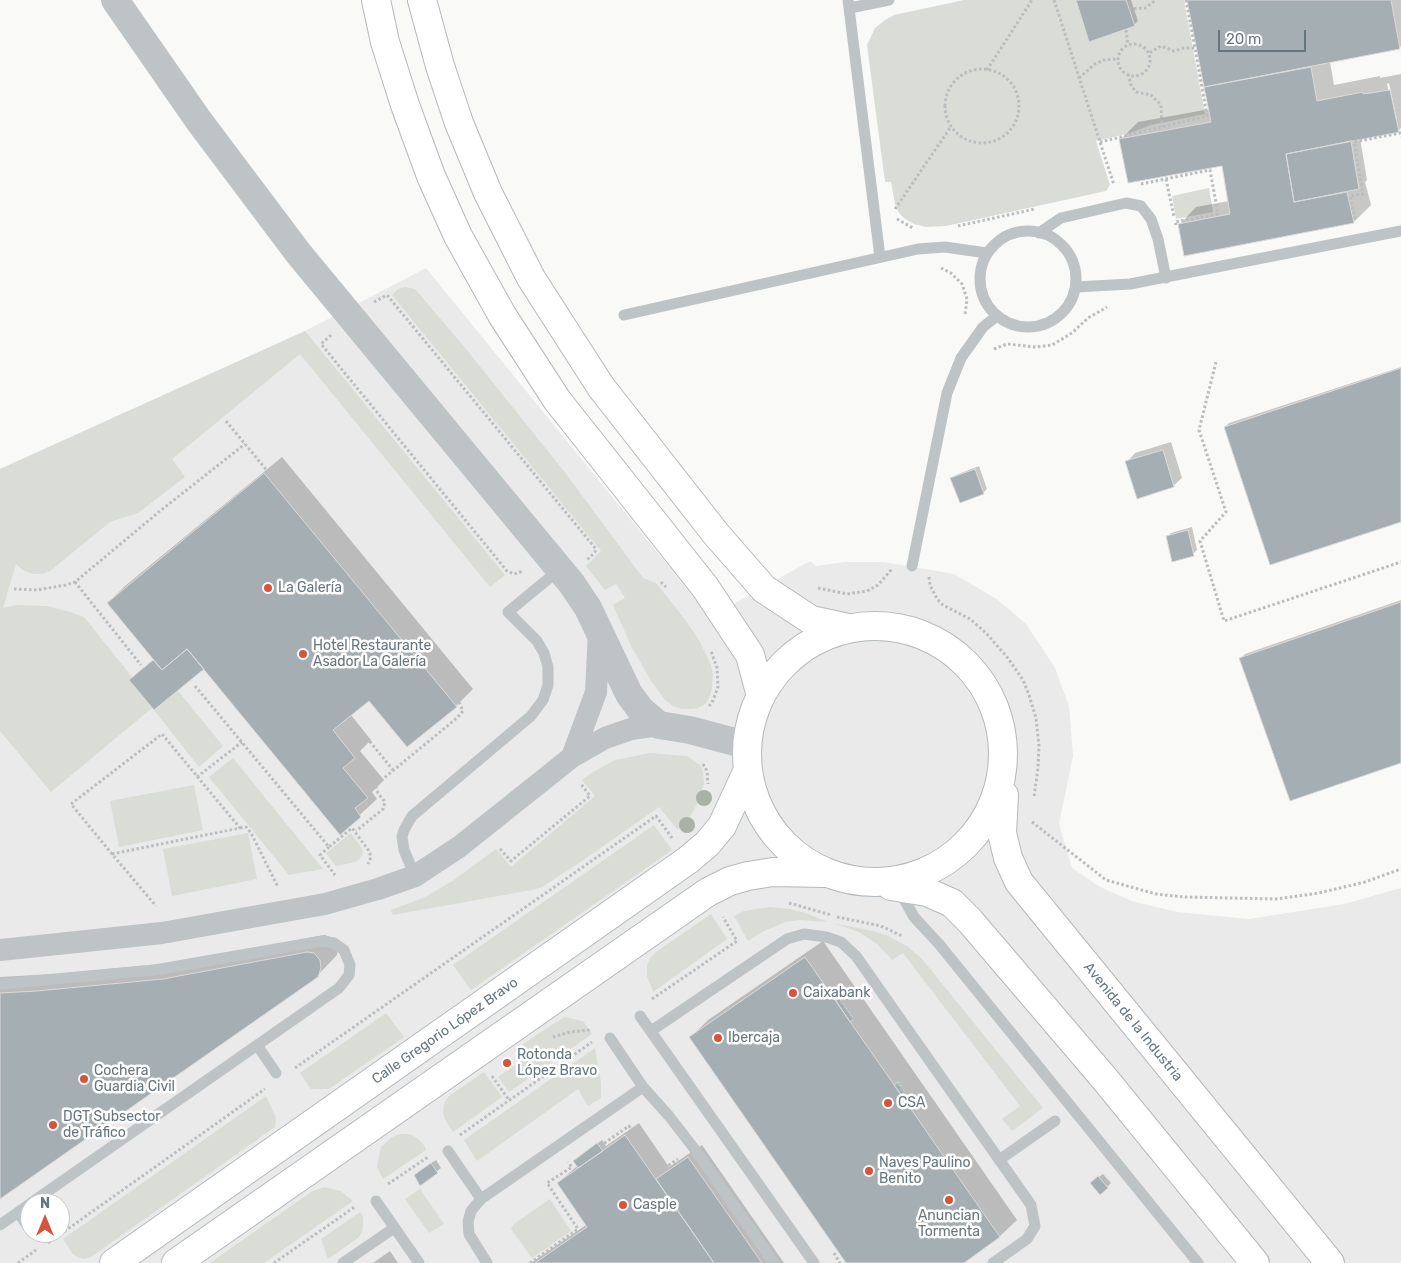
<!DOCTYPE html>
<meta charset="utf-8">
<style>
body{margin:0}
#map{position:relative;width:1401px;height:1263px;overflow:hidden;background:#f9f9f7;font-family:Rubik,sans-serif}
canvas{display:block}
.north{position:absolute;left:20px;top:1193px;width:50px;height:50px;box-sizing:border-box;background:#fff;border:1px solid #c2c8cc;border-radius:50%;rotate:0deg;font-size:14px;font-weight:700;line-height:20px;text-align:center;color:#66767f}
.north::after{content:'';display:block;margin:auto;width:18px;height:22px;background:#d5543b;clip-path:polygon(50% 0,100% 100%,50% 72%,0 100%)}
.scale{position:absolute;left:1218px;top:30px;width:88px;height:22px;box-sizing:border-box;border:2px solid #66767f;border-top:0;padding-left:6px;font-size:15px;line-height:18px;white-space:nowrap;color:#66767f;-webkit-text-stroke:4px #fff;paint-order:stroke}
</style>
<div id="map">
<canvas width="1401" height="1263"></canvas>
<div class="north">N</div>
<div class="scale">20 m</div>
</div>
<script>
const c = document.querySelector('canvas').getContext('2d');
c.lineJoin = 'round';
function fillPath(path, color) { c.fillStyle = color; c.fill(path, 'evenodd'); }
const poly = rows => new Path2D(rows.map(r => 'M' + r).join(''));
function strokePath(path, color, width, dash) { c.strokeStyle = color; c.lineWidth = width; c.lineCap = dash ? 'butt' : 'round'; c.setLineDash(dash || []); c.stroke(path); }
function write(font, color, halo, rows, align = 'center') {
  c.font = font + ' Rubik,sans-serif'; c.lineWidth = 5; c.setLineDash([]); c.textBaseline = 'middle'; c.strokeStyle = halo; c.fillStyle = color; for (const [text, x, y, turn = 0] of rows) {
    c.save(); c.translate(x, y); c.rotate((+turn || 0) * Math.PI / 180); c.textAlign = isNaN(turn) ? turn : align; if (halo) c.strokeText(text, 0, 0); c.fillText(text, 0, 0); c.restore();
  }
}
fillPath(poly([
 [426,268,710,617,810,561,816,566,845,562,884,562,954,574,998,600,1026,624,1055,668,1069,706,1073,756,1059,824,1072,868,1100,887,1132,901,1177,912,1249,919,1344,904,1401,888,1401,1263,0,1263,0,469,305,331],
 [30,1203,60,1203,60,1233,30,1233]
]), '#eaeaea');
fillPath(poly([
 [964,0,1184,0,1205,114,1151,125,1130,133,1096,141,1110,185,1106,191,946,226,926,227,914,224,905,219,899,213,895,204,891,182,885,182,867,45,875,28,885,20,894,15],
 [1209,188,1213,212,1176,219,1172,196],
 [405,287,415,289,466,349,567,475,643,578,656,583,684,618,699,640,711,665,713,674,712,689,708,700,705,704,698,708,693,709,682,709,673,706,665,700,652,682,632,648,613,605,625,598,616,584,605,590,586,566,601,551,392,295,398,289],
 [305,331,505,575,490,587,300,354,172,459,185,477,138,513,110,522,50,571,43,574,34,574,24,571,16,564,3,608,16,605,47,606,70,612,84,617,132,677,129,680,152,708,51,792,0,731,0,469],
 [178,691,223,746,199,767,154,710],
 [650,753,687,756,700,765,703,772,704,783,699,801,690,816,678,830,659,807,582,861,542,887,532,890,393,915,391,910,423,898,454,880,496,849,511,867,595,796,582,780,593,772,615,760],
 [233,758,267,800,323,869,289,875,209,777],
 [194,785,203,830,119,847,110,801],
 [654,825,672,850,471,990,453,965],
 [248,833,257,879,172,896,163,849],
 [351,833,361,847,363,851,362,856,359,860,355,862,336,866,326,853],
 [770,907,791,909,808,914,828,922,799,920,785,922,760,933,748,941,734,916,744,911],
 [711,914,727,939,653,992,647,976,647,966,650,958,656,952],
 [833,923,873,931,886,935,907,946,915,953,922,959,1043,1108,1012,1131,1002,1119,1020,1106,903,953,892,960,877,944,859,932],
 [386,1013,404,1037,329,1089,311,1089,300,1073],
 [564,1017,583,1021,592,1034,509,1092,498,1077,521,1061,514,1050],
 [595,1048,601,1083,601,1098,588,1106,578,1089,477,1161,464,1140],
 [484,1072,502,1097,453,1132,447,1123,443,1114,444,1104,449,1096],
 [266,1096,276,1118,275,1127,91,1257,84,1259,77,1257,72,1253,63,1239],
 [400,1134,409,1134,416,1137,424,1145,426,1150,383,1179,377,1167,381,1147,392,1137],
 [324,1187,341,1191,353,1201,264,1263,210,1263,311,1192],
 [420,1189,444,1224,429,1233,405,1199],
 [550,1199,571,1231,532,1258,511,1229,514,1224],
 [360,1212,363,1216,363,1224,362,1232,358,1238,328,1259,321,1239]
]), '#d9ddd6');
fillPath(poly([
 [1078,0,1131,0,1138,21,1134,25],
 [1189,0,1401,0,1401,46,1400,47,1330,62,1334,85,1380,76,1380,78,1401,74,1401,128,1398,131,1360,138,1367,180,1365,182,1371,205,1354,222,1185,254,1180,224,1196,207,1229,201,1223,165,1121,139,1138,122,1210,109],
 [1389,83,1397,120,1395,120,1387,84],
 [1401,367,1401,521,1225,427,1229,423],
 [1171,442,1182,478,1173,486,1127,462,1135,453],
 [282,457,473,689,456,706,370,699,351,715,371,740,360,751,384,780,372,792,377,799,340,833,204,667,130,680,154,659,108,603,125,586],
 [979,466,987,489,983,493,952,479,956,475],
 [1192,527,1197,550,1193,554,1167,537,1171,533],
 [1401,600,1401,762,1241,658,1245,654],
 [325,935,335,939,338,946,337,955,317,976,0,1198,0,977,55,974,181,962],
 [823,941,1017,1220,1000,1236,961,1263,848,1263,691,1037,708,1020],
 [639,1123,669,1167,702,1145,784,1263,531,1263,586,1225,558,1183,577,1166,574,1161,602,1140,606,1146],
 [436,1160,441,1168,421,1184,419,1171],
 [1103,1174,1111,1183,1107,1187,1096,1179],
 [390,1251,398,1263,373,1263]
]), '#0003');
const building = poly([
 [1076,0,1126,0,1135,26,1089,42,1076,0],
 [1187,0,1391,0,1400,49,1204,87,1187,0],
 [1311,67,1317,101,1363,92,1363,94,1390,90,1399,132,1286,154,1294,202,1347,192,1354,223,1184,256,1178,224,1230,214,1222,166,1128,183,1119,139,1211,122,1204,87,1311,67],
 [1351,141,1359,189,1294,202,1286,154,1351,141],
 [1401,368,1401,522,1270,565,1224,427,1401,368],
 [1163,450,1174,487,1137,499,1125,461,1163,450],
 [975,469,984,494,960,503,950,478,975,469],
 [264,473,457,707,407,747,369,701,333,730,355,758,343,768,368,798,355,808,361,817,340,835,187,649,162,670,107,603,264,473],
 [1188,530,1194,556,1172,562,1166,536,1188,530],
 [1401,602,1401,763,1290,801,1239,658,1401,602],
 [187,649,204,669,154,710,129,680,153,660,162,670,187,649],
 [307,952,314,953,320,960,321,968,318,977,0,1199,0,993,37,991,163,979,307,952],
 [805,957,1000,1237,964,1263,846,1263,689,1037,805,957],
 [839,998,854,1019,850,1022,836,1001,839,998],
 [898,1082,912,1103,909,1105,894,1085,898,1082],
 [625,1135,714,1263,535,1263,587,1227,557,1183,625,1135],
 [597,1143,603,1151,578,1168,573,1161,597,1143],
 [688,1157,762,1263,714,1263,656,1179,688,1157],
 [431,1163,438,1173,420,1186,414,1175,431,1163],
 [1098,1176,1108,1188,1100,1195,1090,1183,1098,1176]
]);
fillPath(building, '#a5aeb3');
strokePath(building, '#dbdad9', 1);
const secondary = poly([
 [376,0,385,42,405,105,431,176,458,236,502,315,557,400,705,587,750,655,761,696],
 [422,0,440,66,459,123,488,193,531,278,601,387,716,534,764,589,811,620,848,628],
 '747 754a128 128 0 1 1 256 0a128 128 0 1 1-256 0Z',
 [1004,795,1002,833,1008,858,1019,882,1330,1263],
 [891,886,927,892,952,903,970,921,1104,1078,1255,1263],
 [114,1263,688,860,707,844,722,826,747,772],
 [176,1263,708,892,730,881,748,876,773,872,825,873]
]);
strokePath(secondary, '#b3b9bd', 30);
strokePath(poly([
 [1054,0,1114,185],
 [1186,0,1195,48],
 [1129,9,1145,8,1156,0],
 [1126,30,1128,45],
 '1118 60a16 16 0 1 1 32 0a16 16 0 1 1-32 0Z',
 '945 106a37 37 0 1 1 74 0a37 37 0 1 1-74 0Z',
 [987,70,1032,0],
 [1128,74,1131,85,1136,92,1151,95,1161,105,1162,127],
 [1079,78,1095,64,1104,60,1118,59],
 [1100,142,1207,116,1195,48,1184,48,1174,51,1161,46,1149,53],
 [1166,179,1174,217],
 [1141,184,1210,170,1218,214,1175,222,1176,225],
 [895,209,950,128],
 [897,219,913,228],
 [1355,219,1350,196,1363,194,1354,142,1400,133,1401,137],
 [958,226,1035,209],
 [941,268,951,273,962,284,967,299,965,315],
 [374,302,387,295,596,549,595,552,587,560],
 [331,335,321,344,507,571,514,574,523,571],
 [994,349,1007,344,1036,347,1052,345,1072,333,1088,318,1107,307],
 [1216,362,1199,430,1226,512,1200,541,1224,621,1401,562],
 [226,421,460,704,463,711,457,718,378,783,376,787,378,793,385,802,383,809,356,831],
 [929,577,930,585,937,599,943,605,970,619,986,633,1007,657,1023,680,1029,695,1036,718,1039,746,1038,768,1034,797],
 [75,582,141,665],
 [661,582,666,587],
 [818,588,847,594,867,591,878,585,892,569],
 [14,589,37,590,66,585,75,582,160,511,245,444],
 [195,686,329,847,352,828,369,851,371,857,368,864],
 [709,706,712,703,718,687,717,668,711,651],
 [354,722,393,770],
 [703,764,707,771,708,784],
 [197,777,242,742],
 [1032,822,1106,880,1156,894,1185,897,1276,899,1319,893,1365,882,1401,869],
 [240,828,246,827,251,833,278,887],
 [329,847,320,855,335,875],
 [500,849,511,861,590,796,580,783],
 [112,854,240,828,162,734,71,804,112,854,156,906],
 [789,903,831,915],
 [837,917,881,926,902,936],
 [810,956,1001,1232],
 [652,999,737,941,723,917],
 [553,1037,570,1032,591,1030],
 [295,1068,656,816,672,838],
 [492,1076,509,1100],
 [460,1135,592,1042],
 [601,1141,603,1144,629,1126,660,1171,678,1159],
 [388,1184,428,1157],
 [48,1243,265,1089],
 [834,1253,840,1263],
 [18,1263,36,1250],
 [274,1263,356,1206],
 [530,1263,578,1229,547,1183,572,1167,568,1162]
]), '#b9bdbf', 3, [2.5, 2.5]);
strokePath(poly([
 [848,0,880,257],
 [850,8,889,0],
 '980 279a48 48 0 1 1 96 0a48 48 0 1 1-96 0Z',
 [1039,233,1061,218,1126,203,1141,206,1151,219,1158,239,1166,278],
 [1076,287,1130,284,1401,231],
 [624,315,918,249,945,247,987,253],
 [912,566,947,393,961,358,983,327,997,316],
 [415,876,404,850,402,837,404,830,412,816,531,716,543,700,548,685,548,667,544,653,537,641,508,612,559,570],
 [899,890,914,917,939,944,1198,1263],
 [0,984,155,970,322,941,334,943,344,950,350,965,349,975,339,988,31,1203],
 [640,1016,814,1263],
 [651,1031,787,939,804,934,826,937,841,942,856,956,1031,1205,1035,1226,1027,1239,993,1263],
 [610,1038,643,1087],
 [257,1045,276,1073],
 [448,1151,481,1199],
 [999,1160,1055,1121],
 [376,1201,419,1263],
 [18,1212,30,1230],
 [0,1225,30,1204],
 [343,1263,394,1228],
 [487,1263,469,1234,468,1222,471,1211,481,1199,643,1087,669,1116,696,1151,774,1263]
]), '#bec3c6', 11);
strokePath(poly([
 [572,757,596,692,599,632],
 [0,950,162,933,325,904,378,889,415,876,459,847,572,757,605,738,631,729,659,725]
]), '#bec3c6', 22);
strokePath(poly([
 [115,0,199,121,299,254,572,584,588,608,629,694,641,710,659,725,690,730,746,745]
]), '#bec3c6', 28);
strokePath(secondary, '#fff', 28);
c.fillStyle = '#aab2a7';
for (const [x, y] of [
 [704,798],
 [687,825]
]) { c.beginPath(); c.arc(x, y, 8, 0, 2 * Math.PI); c.fill(); }
for (const [x, y, r, color] of [
 [268,588,5,"#d5543b"],
 [303,654,5,"#d5543b"],
 [793,993,5,"#d5543b"],
 [718,1038,5,"#d5543b"],
 [507,1063,5,"#d5543b"],
 [84,1079,5,"#d5543b"],
 [888,1103,5,"#d5543b"],
 [53,1125,5,"#d5543b"],
 [869,1171,5,"#d5543b"],
 [949,1200,5,"#d5543b"],
 [623,1205,5,"#d5543b"]
]) { const dot = new Path2D(); dot.arc(x, y, r, 0, 2 * Math.PI); c.fillStyle = color; c.fill(dot); strokePath(dot, '#fff', 2); }
write('14px', '#66767f', '#fff', [
 ["La Galería",278,588],
 ["Hotel Restaurante",313,646],
 ["Asador La Galería",313,662],
 ["Caixabank",803,993],
 ["Ibercaja",728,1038],
 ["Rotonda",517,1055],
 ["López Bravo",517,1071],
 ["Cochera",94,1071],
 ["Guardia Civil",94,1087],
 ["CSA",898,1103],
 ["DGT Subsector",63,1117],
 ["de Tráfico",63,1133],
 ["Naves Paulino",879,1163],
 ["Benito",879,1179],
 ["Casple",633,1205],
 ["Anuncian",949,1216,"center"],
 ["Tormenta",949,1232,"center"]
], 'left');
write('14px', '#66767f', '#fff', [
 ["Avenida de la Industria",1133,1022,51],
 ["Calle Gregorio López Bravo",445,1031,-35]
]);
</script>
